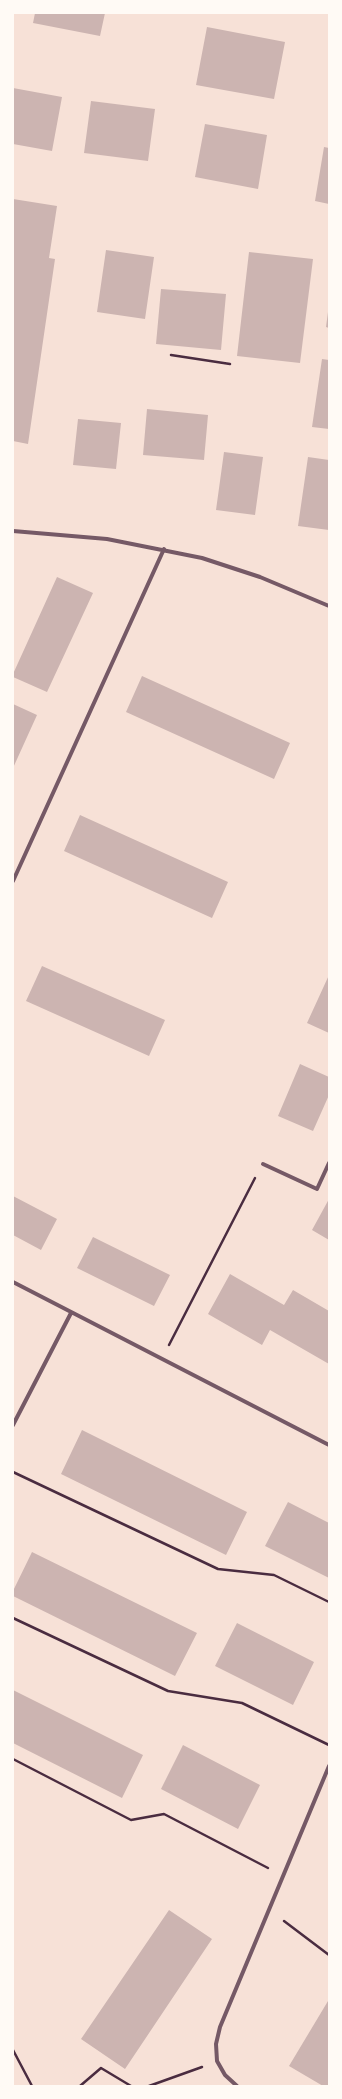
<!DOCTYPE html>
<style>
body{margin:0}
#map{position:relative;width:342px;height:2099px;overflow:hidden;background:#f7e1d7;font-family:"Fira Sans Condensed",sans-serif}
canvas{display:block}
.frame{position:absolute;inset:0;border:14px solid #fffaf5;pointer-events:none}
</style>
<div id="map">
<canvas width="342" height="2099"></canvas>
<div class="frame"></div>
</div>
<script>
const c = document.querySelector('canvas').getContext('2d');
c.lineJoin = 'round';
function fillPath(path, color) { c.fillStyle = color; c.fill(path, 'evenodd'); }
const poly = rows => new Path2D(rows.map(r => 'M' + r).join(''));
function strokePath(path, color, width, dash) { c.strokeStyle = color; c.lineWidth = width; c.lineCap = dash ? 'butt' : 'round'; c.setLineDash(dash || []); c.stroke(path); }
fillPath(poly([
 [35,13,105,13,100,36,33,23],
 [207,27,285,42,274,99,196,85],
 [13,88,62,97,52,151,13,144],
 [91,101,155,109,148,161,84,153],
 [205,124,267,135,258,189,195,177],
 [324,147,329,148,329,204,315,201],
 [13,199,57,206,49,258,55,259,28,444,13,441],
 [106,250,154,257,145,319,97,312],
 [249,252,313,259,300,363,237,356],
 [161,289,226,294,221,350,156,344],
 [328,312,329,312,329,328,326,327],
 [322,359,329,360,329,429,312,427],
 [147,409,208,415,204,460,143,455],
 [78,419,121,423,116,469,73,465],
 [224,452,263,457,255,515,216,510],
 [308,457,329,460,329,530,298,526],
 [57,577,93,593,47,692,13,677,13,674],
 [142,676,290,743,274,779,126,712],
 [13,704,37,715,13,768],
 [80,815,228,882,212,918,64,851],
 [42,966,165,1020,149,1056,26,1001],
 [329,975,329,1033,307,1023],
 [300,1064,329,1077,329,1095,313,1131,278,1116],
 [13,1196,57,1219,41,1250,13,1235],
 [329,1199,329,1240,312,1230],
 [93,1237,170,1275,154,1306,77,1268],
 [230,1274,284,1305,293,1290,329,1311,329,1364,270,1330,262,1345,208,1314],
 [82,1430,247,1512,226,1555,61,1474],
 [288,1502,329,1523,329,1578,265,1546],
 [32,1552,197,1633,175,1676,13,1596,13,1591],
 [237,1623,314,1662,293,1705,215,1666],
 [13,1690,143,1755,122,1798,13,1743],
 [183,1745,260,1785,238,1829,161,1789],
 [169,1910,212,1939,125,2069,81,2039],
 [328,2001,329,2086,323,2086,289,2066]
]), '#ccb4b1');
strokePath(poly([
 [171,355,230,364],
 [169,1345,255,1178],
 [13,1472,218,1569,274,1575,329,1602],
 [13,1618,168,1691,242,1703,329,1745],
 [13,1759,131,1820,164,1814,268,1868],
 [284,1921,329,1955],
 [13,2050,32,2086],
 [80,2086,101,2068,131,2086],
 [149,2086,202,2067]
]), '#4a2c40', 2.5);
strokePath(poly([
 [13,531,107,539,202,558,260,577,329,606],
 [13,881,164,549],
 [263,1164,317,1189,329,1163],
 [13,1282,329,1445],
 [13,1425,71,1313],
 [237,2086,225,2075,217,2061,216,2044,220,2027,329,1766]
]), '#755966', 4);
</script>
